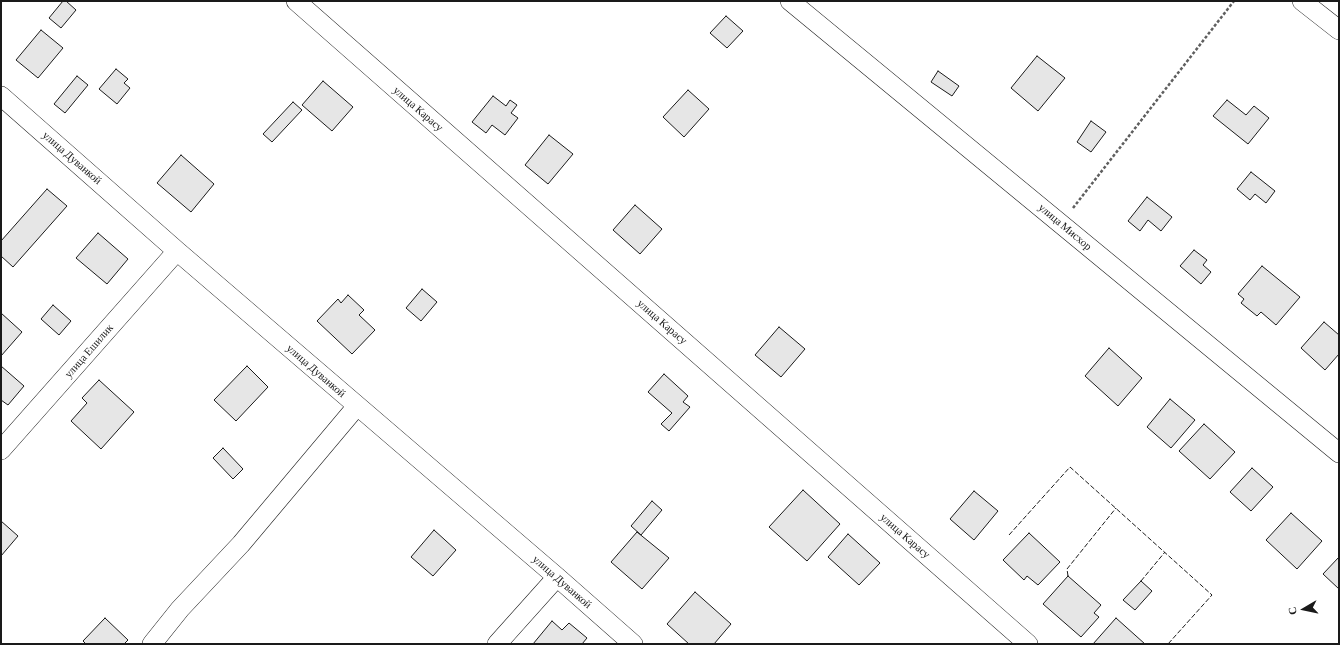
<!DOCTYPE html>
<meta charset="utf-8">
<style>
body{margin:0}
#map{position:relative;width:1340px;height:645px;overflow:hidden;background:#fff;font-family:"Crimson Pro",serif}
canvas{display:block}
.frame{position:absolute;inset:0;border:2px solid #1a1a1a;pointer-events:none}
.north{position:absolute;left:1284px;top:589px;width:40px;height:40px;-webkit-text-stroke:3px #fff;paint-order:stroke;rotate:261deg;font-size:11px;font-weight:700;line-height:16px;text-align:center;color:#1a1a1a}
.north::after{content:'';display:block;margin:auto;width:14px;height:18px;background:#1a1a1a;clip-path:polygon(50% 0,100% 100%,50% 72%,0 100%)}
</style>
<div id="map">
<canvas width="1340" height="645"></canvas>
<div class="frame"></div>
<div class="north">С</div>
</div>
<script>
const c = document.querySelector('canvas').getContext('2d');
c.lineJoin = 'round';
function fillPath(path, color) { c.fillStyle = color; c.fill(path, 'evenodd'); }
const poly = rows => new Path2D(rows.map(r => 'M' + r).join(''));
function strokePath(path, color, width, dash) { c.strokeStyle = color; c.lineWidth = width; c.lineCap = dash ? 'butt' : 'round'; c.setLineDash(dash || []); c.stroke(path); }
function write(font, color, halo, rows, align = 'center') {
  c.font = font + ' "Crimson Pro",serif'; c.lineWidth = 3; c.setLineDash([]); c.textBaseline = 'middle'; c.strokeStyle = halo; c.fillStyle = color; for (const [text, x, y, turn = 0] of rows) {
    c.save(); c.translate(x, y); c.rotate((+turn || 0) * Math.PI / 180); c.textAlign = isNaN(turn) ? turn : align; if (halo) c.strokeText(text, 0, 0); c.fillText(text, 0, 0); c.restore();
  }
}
const building = poly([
 [63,1,66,1,76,10,61,28,49,18,63,1],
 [726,16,743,31,727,48,710,33,726,16],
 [41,30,63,48,38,78,16,60,41,30],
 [1037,56,1065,78,1038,111,1011,88,1037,56],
 [116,69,128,79,124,83,130,88,117,104,99,89,116,69],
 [938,71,959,86,952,96,931,82,938,71],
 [77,76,88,85,65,113,54,104,77,76],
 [323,81,353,107,332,131,302,105,323,81],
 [688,90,709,109,684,137,663,117,688,90],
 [493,96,506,106,510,100,517,105,511,113,518,118,505,135,492,125,486,133,472,122,493,96],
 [1227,100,1246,115,1254,106,1269,118,1248,144,1213,116,1227,100],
 [293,102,302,110,272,142,263,134,293,102],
 [1091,121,1106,132,1091,152,1077,142,1091,121],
 [549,135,573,154,548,184,525,165,549,135],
 [181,155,214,184,191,212,157,183,181,155],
 [1251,172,1275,191,1266,203,1255,194,1250,200,1237,189,1251,172],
 [47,189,67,206,13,267,1,256,1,241,47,189],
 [1147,197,1172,217,1161,231,1148,220,1140,231,1128,221,1147,197],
 [635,205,662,229,640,254,613,230,635,205],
 [98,233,128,259,107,284,76,258,98,233],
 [1194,250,1207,260,1203,265,1211,272,1201,284,1180,266,1194,250],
 [1262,266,1300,297,1276,325,1261,312,1257,316,1241,303,1244,299,1238,294,1262,266],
 [422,289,437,302,421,321,406,308,422,289],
 [348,295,364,310,359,315,375,330,352,354,317,321,338,299,341,303,348,295],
 [53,305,71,321,59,335,41,319,53,305],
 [1,313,22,332,1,356,1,313],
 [1324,322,1339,335,1339,354,1325,370,1301,348,1324,322],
 [779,327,805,349,781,377,755,355,779,327],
 [1109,348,1142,378,1118,406,1085,376,1109,348],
 [1,366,24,386,8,405,1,400,1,366],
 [247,366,268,387,236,421,214,400,247,366],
 [664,374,688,396,683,402,690,407,669,431,661,424,672,413,648,392,664,374],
 [99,380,134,412,101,449,71,421,87,403,82,398,99,380],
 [1170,399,1195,420,1171,448,1147,427,1170,399],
 [1204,424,1235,452,1210,479,1179,451,1204,424],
 [223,448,243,469,233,479,213,458,223,448],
 [1252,468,1273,487,1251,511,1230,492,1252,468],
 [803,490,840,524,807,561,769,527,803,490],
 [974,491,998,511,974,540,950,519,974,491],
 [652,501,662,510,641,535,631,526,652,501],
 [1291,513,1322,541,1297,569,1266,540,1291,513],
 [1,521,18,536,1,556,1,521],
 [434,530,456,550,433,576,411,557,434,530],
 [637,532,669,558,642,589,611,562,637,532],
 [1029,533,1060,562,1038,585,1027,576,1024,580,1003,560,1029,533],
 [848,534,880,563,859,585,828,557,848,534],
 [1339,557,1339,589,1323,574,1339,557],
 [1068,576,1101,605,1094,613,1099,617,1081,637,1043,604,1068,576],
 [1141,581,1152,591,1135,610,1123,600,1141,581],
 [695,592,731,624,714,644,689,644,667,624,695,592],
 [105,618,128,640,124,644,86,644,83,641,105,618],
 [1116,618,1145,644,1093,644,1116,618],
 [552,621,562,630,569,623,587,638,582,644,533,644,552,621]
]);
fillPath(building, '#e6e6e6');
strokePath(building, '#1a1a1a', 1);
const street = poly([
 [296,1,1028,644],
 [790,1,1339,453],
 [1302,1,1339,30],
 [1,96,177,251,557,577,633,644],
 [1,450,177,251],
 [152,644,180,609,241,544,357,406],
 [497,644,557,577]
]);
strokePath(street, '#1a1a1a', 20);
strokePath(poly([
 [1073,208,1234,1]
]), '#5f5f5f', 2.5, [3, 2]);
strokePath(street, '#fff', 19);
strokePath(poly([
 [1009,535,1070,467,1212,595,1168,644],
 [1068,576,1067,569,1116,508],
 [1141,581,1165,552]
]), '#1a1a1a', 1, [5, 2]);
write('11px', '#1a1a1a', '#fff', [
 ["улица Карасу",418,109,41],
 ["улица Дуванкой",72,158,41],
 ["улица Мисхор",1065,227,40],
 ["улица Карасу",662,322,41],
 ["улица Ешилик",89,351,-49],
 ["улица Дуванкой",316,371,41],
 ["улица Карасу",905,536,41],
 ["улица Дуванкой",562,582,41]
]);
</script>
